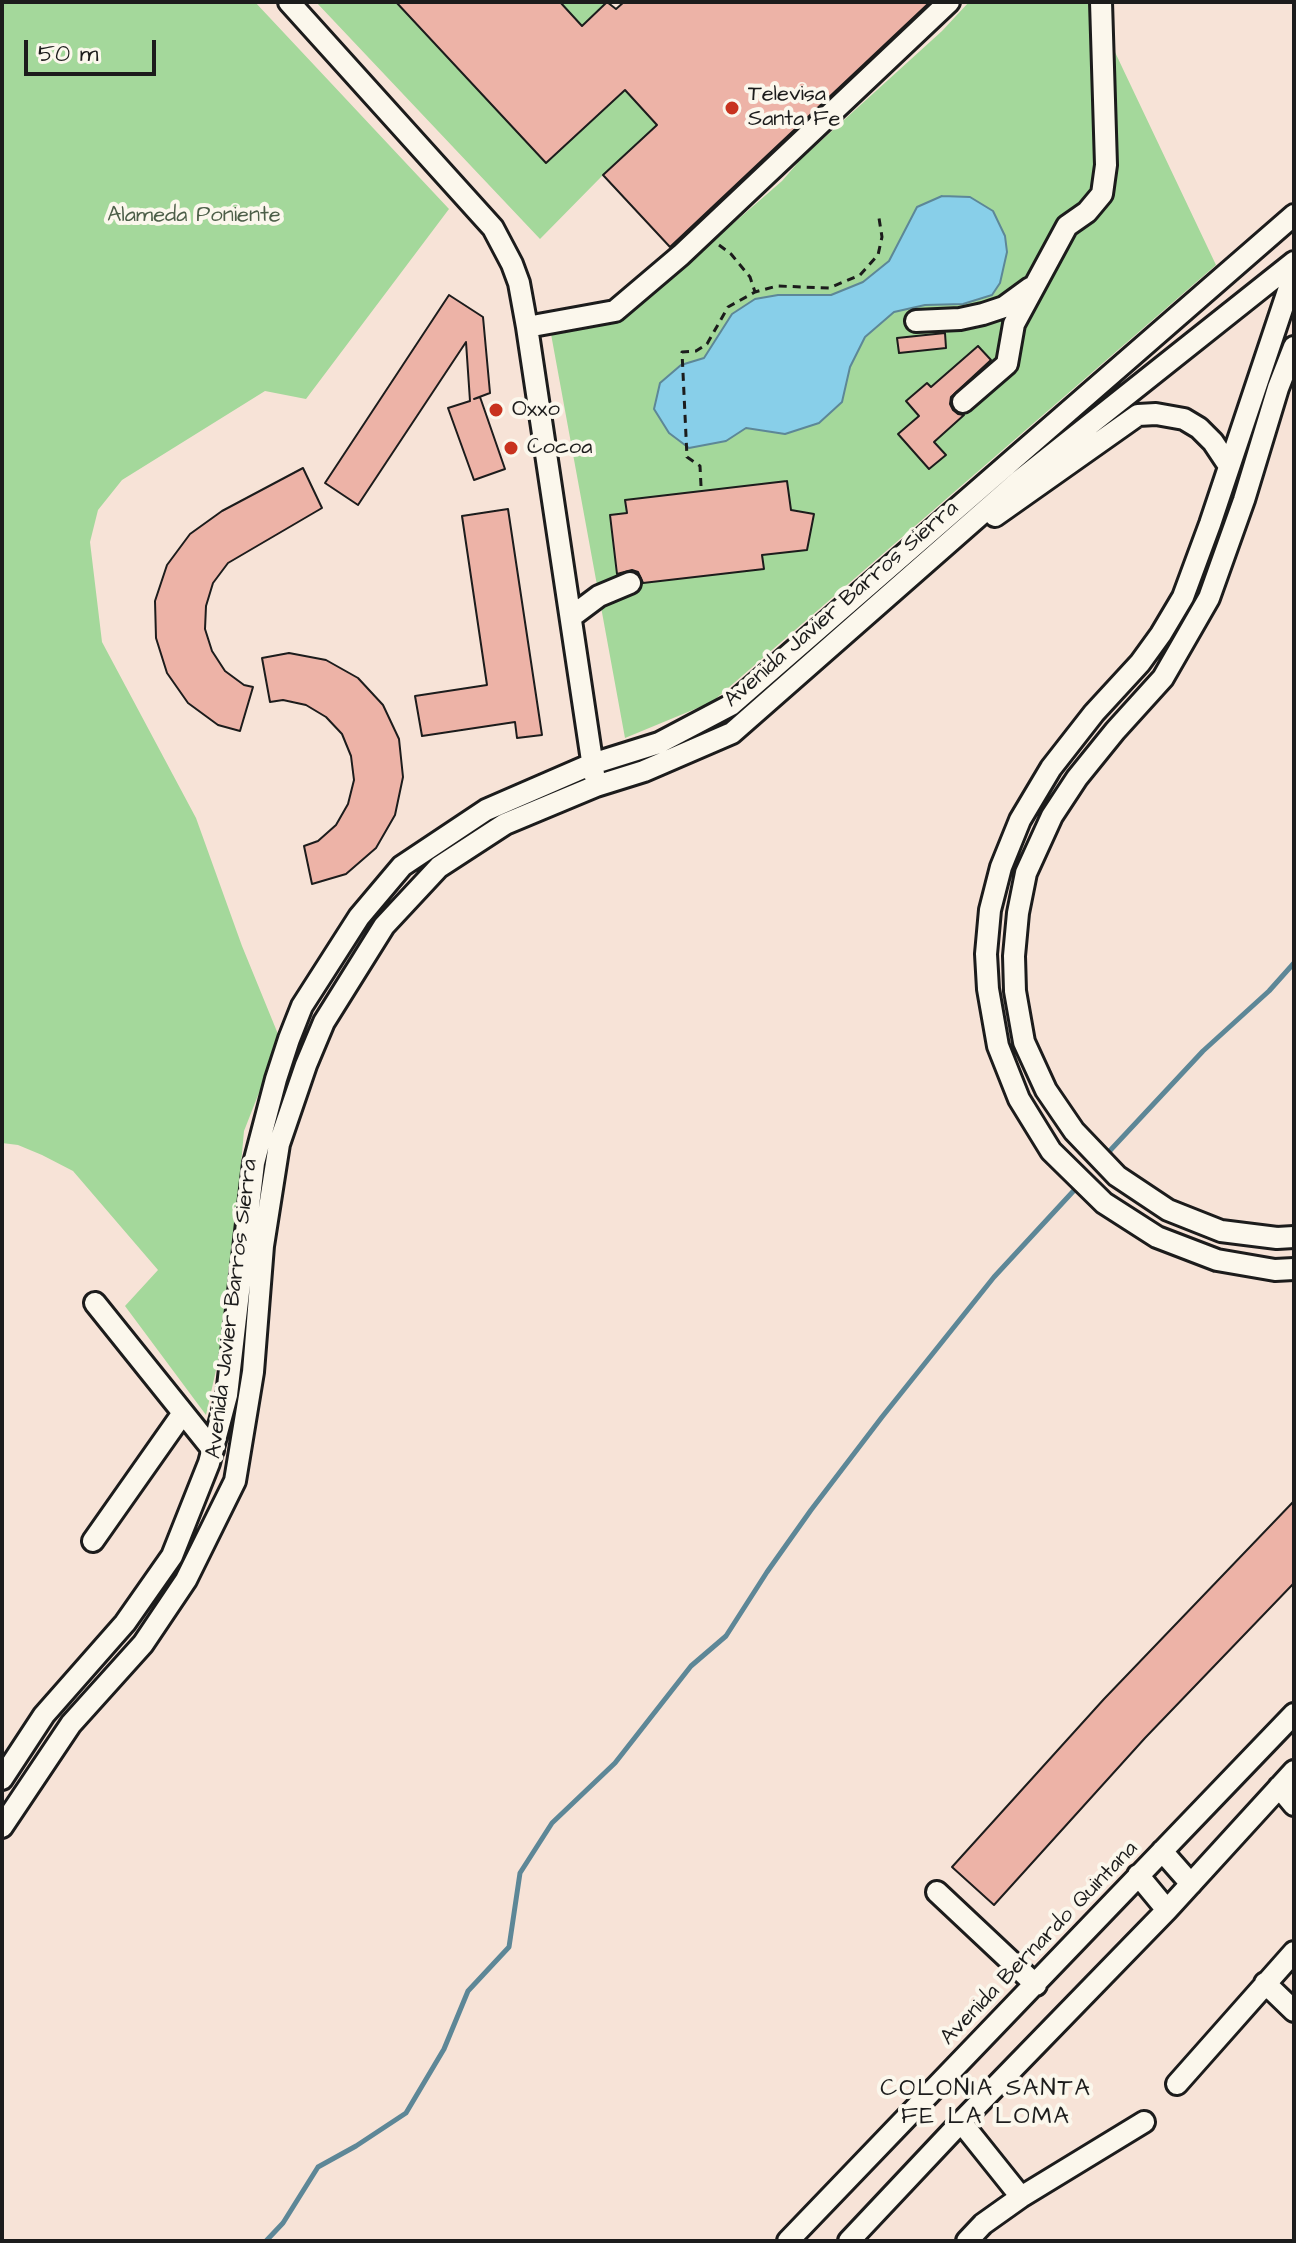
<!DOCTYPE html>
<style>
body{margin:0}
#map{position:relative;width:1296px;height:2243px;overflow:hidden;background:#f7e3d7;font-family:"Architects Daughter",sans-serif}
canvas{display:block}
.frame{position:absolute;inset:0;border:4px solid #1c1c1c;pointer-events:none}
.scale{position:absolute;left:24px;top:40px;width:132px;height:36px;box-sizing:border-box;border:4px solid #1c1c1c;border-top:0;padding-left:10px;font-size:24px;line-height:28px;white-space:nowrap;color:#1c1c1c;-webkit-text-stroke:6px #fbf7ec;paint-order:stroke}
</style>
<div id="map">
<canvas width="1296" height="2243"></canvas>
<div class="frame"></div>
<div class="scale">50 m</div>
</div>
<script>
const c = document.querySelector('canvas').getContext('2d');
c.lineJoin = 'round';
function fillPath(path, color) { c.fillStyle = color; c.fill(path, 'evenodd'); }
const poly = rows => new Path2D(rows.map(r => 'M' + r).join(''));
function strokePath(path, color, width, dash) { c.strokeStyle = color; c.lineWidth = width; c.lineCap = dash ? 'butt' : 'round'; c.setLineDash(dash || []); c.stroke(path); }
function write(font, color, halo, rows, align = 'center') {
  c.font = font + ' "Architects Daughter",sans-serif'; c.lineWidth = 8; c.setLineDash([]); c.textBaseline = 'middle'; c.strokeStyle = halo; c.fillStyle = color; for (const [text, x, y, turn = 0] of rows) {
    c.save(); c.translate(x, y); c.rotate((+turn || 0) * Math.PI / 180); c.textAlign = isNaN(turn) ? turn : align; if (halo) c.strokeText(text, 0, 0); c.fillText(text, 0, 0); c.restore();
  }
}
fillPath(poly([
 [2,2,255,2,449,209,306,399,265,391,122,480,98,510,90,542,102,642,196,818,242,946,280,1039,244,1131,231,1274,222,1343,206,1415,125,1306,158,1270,73,1171,42,1155,18,1145,2,1143],
 [316,2,402,2,546,163,625,90,657,125,603,175,540,239],
 [560,2,607,2,597,12,598,43],
 [969,2,1113,2,1113,48,1216,265,712,702,625,738,551,334,628,315,782,181,801,159,942,31]
]), '#a4d89b');
const water = poly([
 [942,196,970,197,993,211,1005,236,1007,252,1000,283,992,295,963,304,925,305,894,312,865,337,850,367,842,402,819,423,785,434,746,428,726,441,689,448,669,433,654,409,660,383,681,365,704,358,732,314,755,299,778,295,831,295,863,282,889,261,917,207,942,196]
]);
fillPath(water, '#88cfe9');
strokePath(water, '#5d8797', 2);
strokePath(poly([
 [1104,1157,1203,1051,1269,991,1294,963],
 [266,2241,283,2223,318,2167,356,2146,406,2113,444,2049,468,1991,509,1947,520,1873,552,1823,615,1763,691,1666,726,1636,767,1572,811,1510,882,1417,994,1277,1079,1185]
]), '#5d8797', 5);
const building = poly([
 [396,2,560,2,582,26,607,2,616,9,624,2,930,2,670,247,603,175,657,125,625,90,546,163,396,2],
 [449,295,483,317,490,393,474,399,480,397,505,469,474,480,448,408,470,401,466,342,358,505,325,483,449,295],
 [945,333,946,348,899,353,897,338,945,333],
 [978,346,991,360,951,397,950,404,953,410,958,414,964,415,934,442,946,455,929,469,898,434,919,416,906,401,927,383,931,387,978,346],
 [303,468,322,508,228,563,213,583,206,606,205,629,212,651,225,671,244,685,253,687,240,731,218,725,188,703,167,673,156,638,155,601,167,565,190,534,222,511,303,468],
 [787,481,791,510,814,514,807,550,762,555,764,569,643,583,638,572,632,570,617,574,610,515,627,513,625,500,787,481],
 [508,509,542,735,517,738,515,722,422,736,415,696,487,685,462,516,508,509],
 [289,653,326,660,358,678,383,705,399,739,403,777,395,815,376,848,346,874,312,884,304,846,318,841,336,825,348,804,354,780,351,756,342,734,326,717,306,705,283,700,270,702,262,658,289,653],
 [1294,1501,1294,1583,1145,1738,994,1905,952,1867,1104,1699,1294,1501]
]);
fillPath(building, '#edb3a7');
strokePath(building, '#1c1c1c', 2);
const minor = poly([
 [289,2,493,228,512,264,519,283,527,327,594,774],
 [1294,273,1210,524,1183,597,1161,634,1140,663,1094,713,1051,768,1020,820,1001,867,990,910,986,954,988,989,998,1046,1019,1099,1051,1151,1104,1203,1157,1237,1217,1260,1275,1270,1294,1269],
 [916,321,960,319,983,314,1004,307,1030,288],
 [527,327,615,311,681,255,949,2],
 [1294,347,1278,388,1244,500,1209,598,1163,678,1115,731,1077,778,1052,816,1026,873,1018,913,1014,956,1015,991,1024,1042,1046,1090,1074,1131,1117,1176,1168,1210,1221,1231,1277,1238,1294,1237],
 [963,402,1007,364,1014,324,1067,226,1087,212,1102,194,1106,165,1101,2],
 [995,516,1138,415,1156,414,1184,419,1199,428,1213,442,1229,466],
 [571,617,599,596,630,583],
 [95,1303,213,1450],
 [93,1541,183,1413],
 [2,1779,44,1715,125,1623,172,1556,209,1463,227,1395,254,1163,276,1079,289,1039,302,1006,359,917,402,866,486,810,592,764,659,743,731,705,1294,215],
 [1279,1787,1294,1805],
 [2,1827,71,1724,143,1644,186,1580,235,1481,253,1372,263,1246,279,1144,306,1065,324,1022,384,926,439,867,505,824,596,786,644,771,732,733,1020,480,1294,262],
 [1162,1851,1191,1884],
 [1138,1875,1167,1910],
 [937,1892,1036,1985],
 [1265,1983,1294,2011],
 [1177,2084,1294,1952],
 [961,2122,1021,2197],
 [788,2241,1294,1714],
 [849,2241,961,2122,1167,1910,1294,1771],
 [967,2241,983,2224,1021,2197,1144,2122]
]);
strokePath(minor, '#1c1c1c', 26);
strokePath(poly([
 [719,245,731,254,750,277,755,292],
 [701,486,700,466,687,457,682,352,696,351,707,344,728,307,755,292,777,286,829,288,860,275,878,255,882,237,879,218]
]), '#1c1c1c', 3, [8, 6]);
strokePath(minor, '#fbf7ec', 20);
for (const [x, y, r, color] of [
 [732,108,8,"#c8321e"],
 [496,410,8,"#c8321e"],
 [511,448,8,"#c8321e"]
]) { const dot = new Path2D(); dot.arc(x, y, r, 0, 2 * Math.PI); c.fillStyle = color; c.fill(dot); strokePath(dot, '#fbf7ec', 3); }
write('22px', '#1c1c1c', '#fbf7ec', [
 ["Televisa",748,95],
 ["Santa Fe",748,120],
 ["Oxxo",512,410],
 ["Cocoa",527,448]
], 'left');
write('22px', '#4c5e48', '#fbf7ec', [
 ["Alameda Poniente",194,216]
]);
write('22px', '#1c1c1c', '#fbf7ec', [
 ["Avenida Javier Barros Sierra",842,605,-41],
 ["Avenida Javier Barros Sierra",233,1309,-83],
 ["Avenida Bernardo Quintana",1040,1944,-46]
]);
c.letterSpacing = '2px';
write('24px', '#1c1c1c', '#fbf7ec', [
 ["COLONIA SANTA",986,2090],
 ["FE LA LOMA",986,2118]
]);
c.letterSpacing = '0px';
</script>
